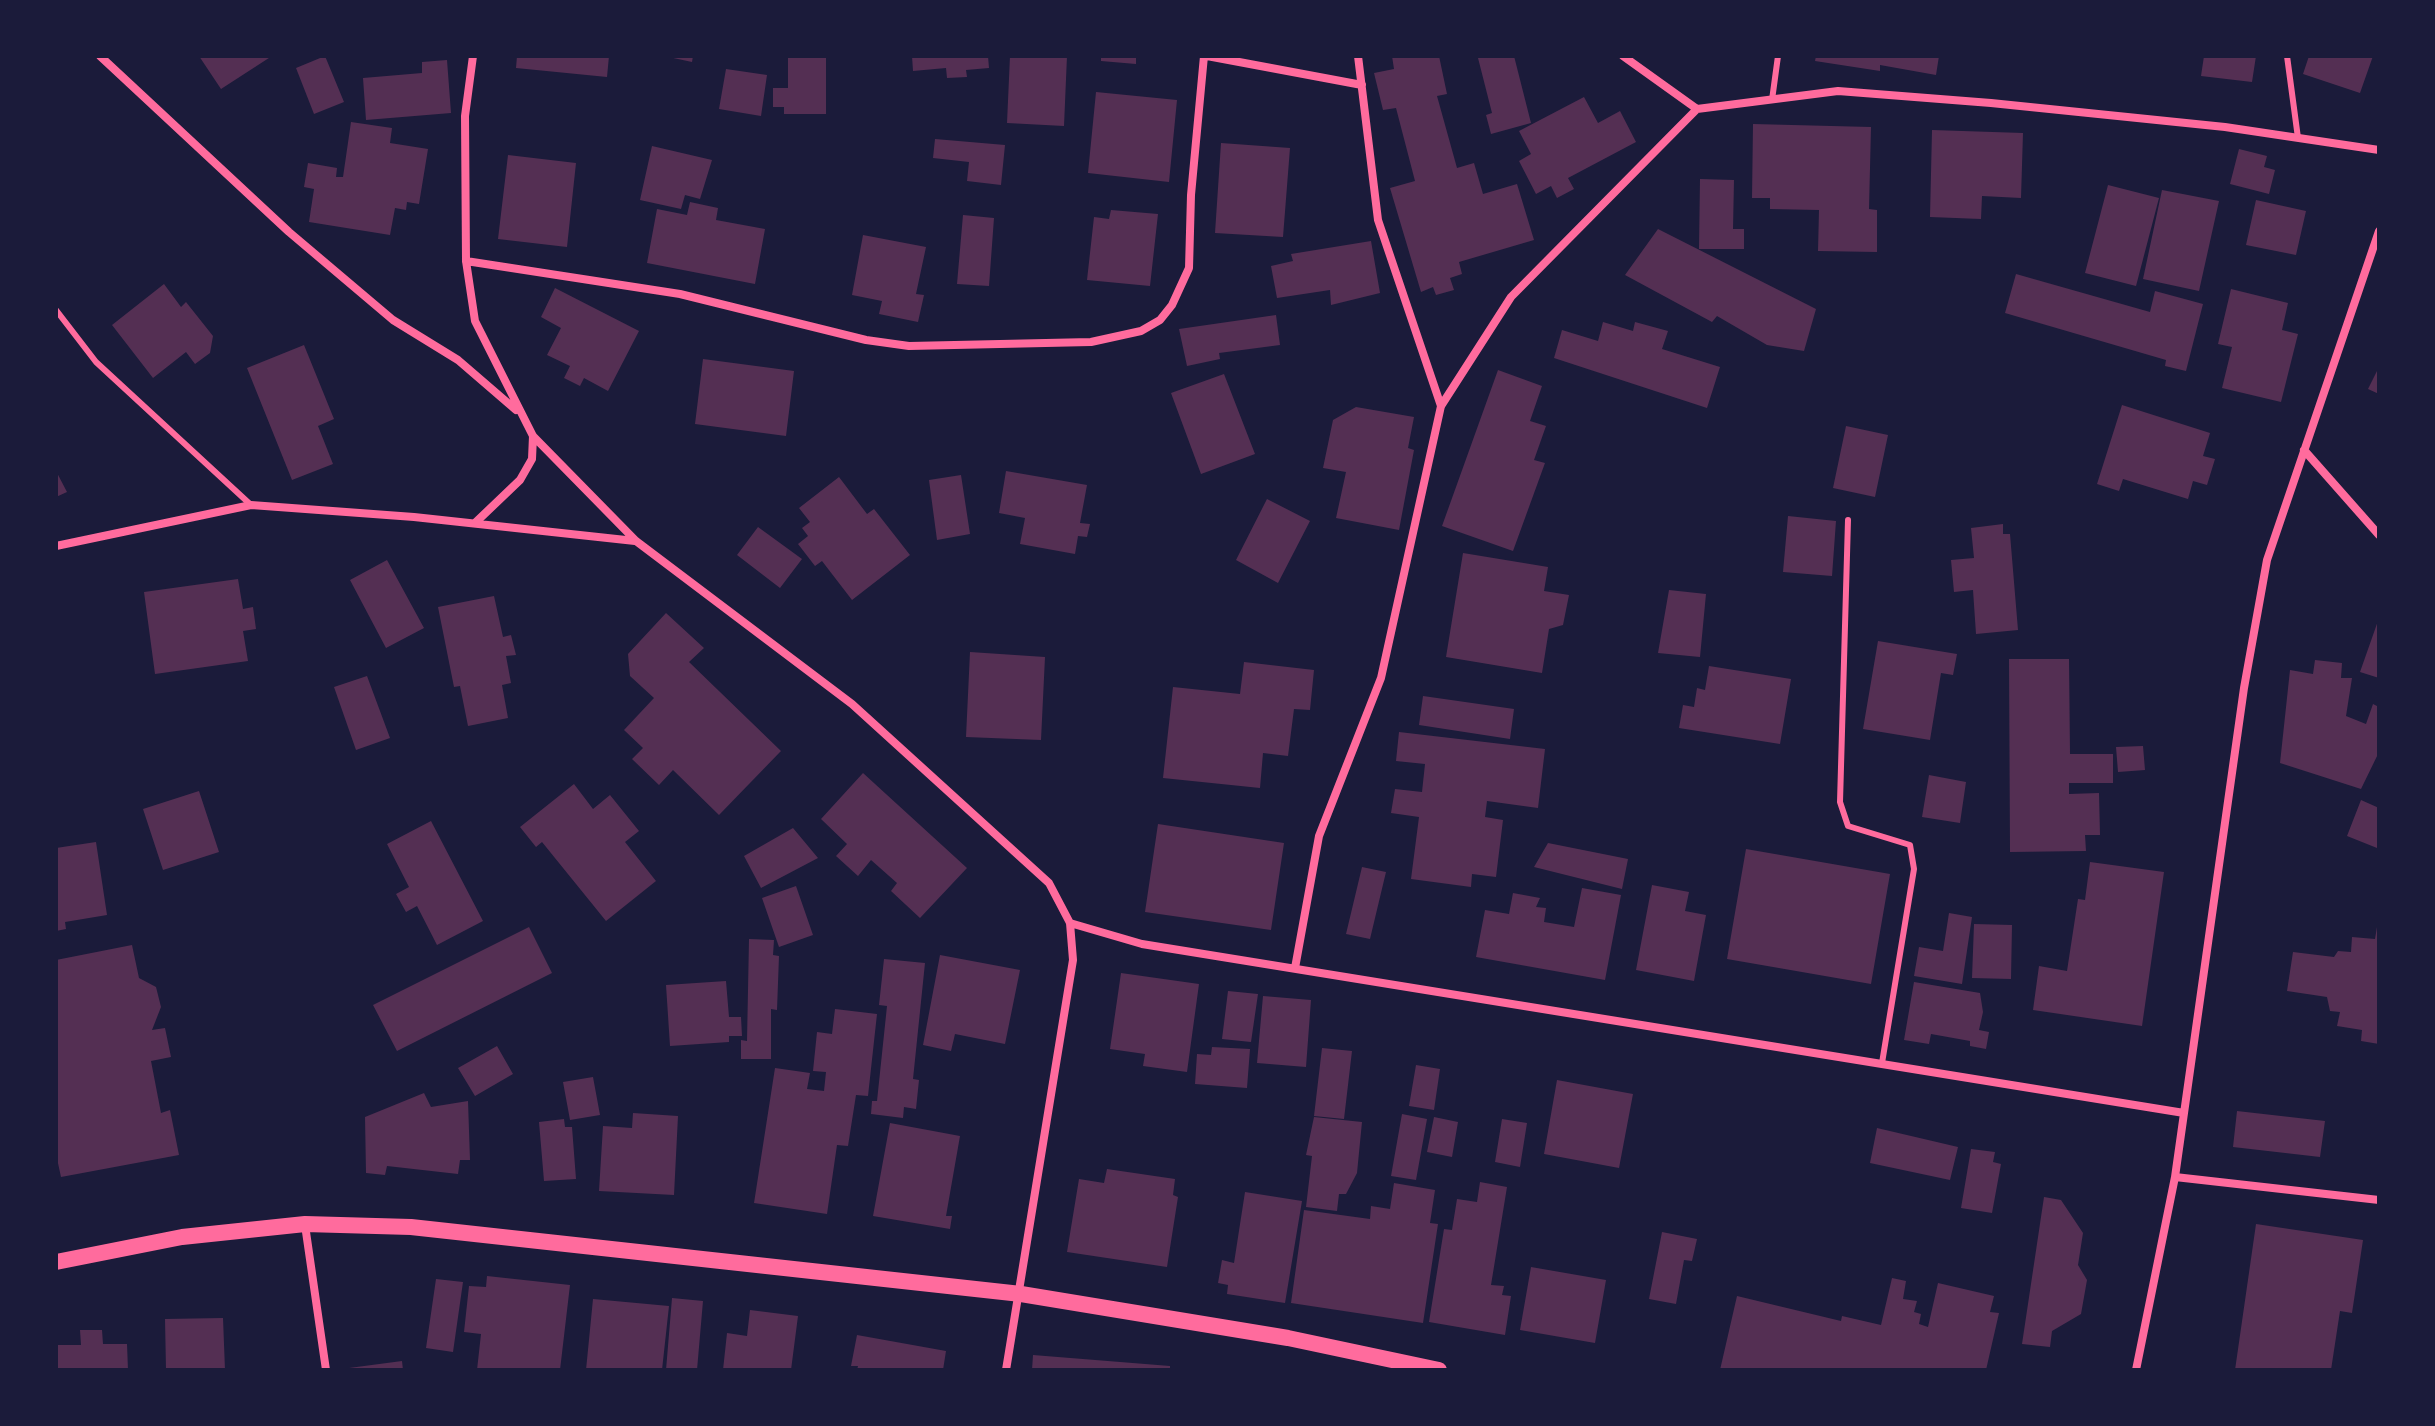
<!DOCTYPE html>
<style>
body{margin:0}
#map{position:relative;width:2435px;height:1426px;overflow:hidden;background:#1b1b3a;font-family:Signika,sans-serif}
canvas{display:block}
.frame{position:absolute;inset:0;border:58px solid #1b1b3a;pointer-events:none}
</style>
<div id="map">
<canvas width="2435" height="1426"></canvas>
<div class="frame"></div>
</div>
<script>
const c = document.querySelector('canvas').getContext('2d');
c.lineJoin = 'round';
function fillPath(path, color) { c.fillStyle = color; c.fill(path, 'evenodd'); }
const poly = rows => new Path2D(rows.map(r => 'M' + r).join(''));
function strokePath(path, color, width, dash) { c.strokeStyle = color; c.lineWidth = width; c.lineCap = dash ? 'butt' : 'round'; c.setLineDash(dash || []); c.stroke(path); }
fillPath(poly([
 [199,56,272,56,221,89],
 [325,56,344,102,314,114,296,68],
 [517,56,609,56,607,77,516,68],
 [664,56,693,56,692,62],
 [788,56,826,56,826,114,784,114,784,107,773,107,773,88,788,88],
 [912,56,988,56,989,68,966,70,967,77,947,78,946,68,913,71],
 [1010,56,1067,56,1064,126,1007,123],
 [1101,56,1136,56,1136,64,1101,61],
 [1392,56,1439,56,1447,94,1437,96,1457,168,1474,163,1483,194,1517,184,1534,240,1459,262,1462,274,1450,278,1454,290,1436,295,1433,287,1421,292,1390,188,1415,181,1396,108,1383,110,1374,73,1394,69],
 [1514,56,1531,123,1491,134,1486,115,1492,113,1478,58],
 [1816,56,1939,56,1936,75,1880,65,1880,71,1815,61],
 [2204,56,2256,56,2252,82,2201,76],
 [2309,56,2373,56,2360,93,2303,74],
 [447,60,451,113,366,120,363,78,422,73,422,62],
 [726,69,767,75,761,116,719,109],
 [1096,92,1177,100,1169,182,1088,173],
 [1584,97,1598,123,1620,111,1636,142,1568,178,1574,189,1557,198,1551,186,1536,194,1519,161,1531,154,1519,131],
 [351,122,392,128,390,143,428,149,419,204,407,202,406,210,395,208,390,235,309,222,314,189,304,187,308,163,337,168,336,177,343,177],
 [1753,124,1871,127,1869,209,1877,210,1877,252,1818,251,1819,210,1770,209,1770,198,1752,198],
 [1932,130,2023,133,2021,198,1982,196,1981,219,1930,217],
 [935,139,1005,145,1001,185,967,181,969,162,933,158],
 [1221,143,1290,148,1283,237,1215,233],
 [652,146,712,160,700,199,685,195,681,209,640,200],
 [2239,149,2267,156,2264,167,2275,170,2269,194,2230,184],
 [508,155,576,163,567,247,498,239],
 [1700,179,1734,180,1733,229,1744,229,1744,249,1699,249],
 [2108,185,2159,198,2136,286,2085,273],
 [2162,190,2219,201,2199,291,2143,279],
 [2256,200,2306,211,2296,255,2246,245],
 [690,202,718,208,716,220,765,229,755,284,647,263,657,209,687,215],
 [1111,210,1158,214,1150,286,1087,280,1094,217,1109,219],
 [963,215,994,218,989,286,957,284],
 [1658,229,1816,309,1804,351,1767,345,1717,316,1712,322,1625,275],
 [863,235,926,247,916,294,924,295,918,322,879,314,882,301,852,295],
 [1371,241,1380,293,1331,305,1330,290,1277,298,1271,266,1293,261,1291,254],
 [2016,274,2150,312,2155,291,2203,304,2186,371,2165,366,2166,360,2005,313],
 [164,284,181,307,186,302,213,336,210,353,195,364,186,352,153,378,112,325],
 [555,288,639,331,608,391,584,378,580,386,564,378,570,366,547,355,561,328,541,317],
 [2231,289,2288,303,2282,330,2298,334,2281,402,2222,388,2232,347,2218,344],
 [1276,315,1280,345,1219,353,1220,359,1187,366,1179,329],
 [1603,322,1633,331,1635,322,1668,331,1662,349,1720,367,1707,408,1554,358,1562,330,1598,341],
 [304,345,334,419,318,426,333,464,292,480,247,368],
 [703,359,794,371,786,436,695,424],
 [2379,367,2379,394,2368,389],
 [1498,370,1542,386,1530,421,1546,426,1534,460,1545,463,1513,551,1442,526],
 [1224,374,1255,454,1201,474,1171,393],
 [2122,405,2210,433,2203,456,2215,459,2207,485,2193,481,2188,499,2123,479,2119,491,2097,484],
 [1356,407,1414,417,1408,448,1414,450,1399,530,1336,518,1346,472,1323,468,1333,420],
 [1846,426,1888,435,1875,497,1833,488],
 [56,471,67,492,56,497],
 [1006,471,1087,485,1080,523,1090,524,1087,537,1078,536,1075,554,1020,544,1025,518,999,513],
 [961,475,970,534,937,540,929,480],
 [839,477,867,514,874,509,910,555,852,600,822,561,815,566,798,544,808,536,802,528,810,522,799,508],
 [1267,499,1310,521,1278,583,1236,560],
 [1788,516,1836,521,1832,576,1783,572],
 [2003,524,2003,534,2010,534,2018,630,1976,634,1973,590,1954,592,1951,560,1974,558,1971,528],
 [758,527,802,559,780,588,737,555],
 [1463,553,1548,567,1544,591,1569,595,1563,625,1549,629,1542,673,1446,657],
 [387,560,424,628,386,648,350,580],
 [238,579,243,609,253,607,256,629,243,631,248,661,155,674,144,592],
 [1669,590,1706,594,1700,657,1658,653],
 [494,596,503,637,511,635,516,655,506,656,511,683,502,685,508,718,468,726,460,686,454,687,438,607],
 [666,613,704,648,689,662,781,751,719,815,673,770,659,785,632,759,643,748,624,730,654,698,630,676,628,654],
 [2379,618,2379,678,2360,672],
 [1878,641,1957,654,1953,675,1941,673,1930,740,1863,729],
 [970,652,1045,657,1041,740,966,737],
 [2009,659,2069,659,2070,754,2113,754,2113,783,2069,783,2069,794,2099,793,2100,835,2085,835,2086,851,2010,852],
 [2315,660,2342,663,2341,678,2352,678,2346,716,2366,724,2373,704,2379,707,2379,752,2361,789,2280,763,2290,670,2313,674],
 [1244,662,1314,670,1310,710,1294,709,1288,756,1263,753,1260,788,1163,778,1173,687,1240,694],
 [1709,666,1791,679,1780,744,1679,728,1683,705,1694,707,1697,688,1705,690],
 [367,676,390,738,356,750,334,687],
 [1423,696,1514,709,1510,739,1419,725],
 [1399,732,1545,749,1538,808,1487,801,1485,817,1503,820,1496,877,1472,874,1471,887,1411,879,1419,817,1391,813,1395,789,1422,792,1425,764,1396,761],
 [2143,746,2145,770,2118,772,2116,747],
 [863,773,967,868,920,918,891,891,897,883,871,860,858,876,836,856,847,844,821,819],
 [1929,775,1966,782,1960,823,1922,817],
 [574,784,593,809,610,795,639,831,625,842,656,881,606,921,542,842,536,847,520,827],
 [199,791,219,852,163,870,143,809],
 [2361,800,2379,808,2377,848,2347,836],
 [431,821,483,921,437,945,417,906,406,912,396,894,409,887,387,844],
 [1158,824,1284,843,1271,930,1145,912],
 [793,828,818,858,761,888,744,856],
 [96,842,107,915,65,922,66,929,56,931,56,848],
 [1548,843,1628,859,1622,889,1534,867],
 [1746,849,1890,874,1871,984,1727,959],
 [2090,862,2164,872,2142,1026,2033,1010,2039,966,2067,971,2078,899,2085,900],
 [1362,867,1386,872,1370,939,1346,934],
 [1652,885,1689,892,1685,911,1706,915,1694,981,1636,970],
 [796,886,813,935,779,947,762,898],
 [1582,888,1621,895,1605,980,1476,957,1485,910,1509,914,1513,893,1540,898,1536,907,1546,908,1544,922,1574,927],
 [1949,913,1972,917,1962,984,1914,976,1919,947,1943,951],
 [1974,924,2012,925,2011,979,1972,978],
 [529,927,552,973,397,1051,373,1005],
 [2377,927,2379,927,2379,1044,2361,1041,2362,1030,2337,1026,2340,1012,2330,1011,2327,997,2287,991,2293,952,2334,957,2338,951,2351,952,2352,937,2375,939],
 [749,939,774,940,773,955,779,956,777,1010,771,1009,771,1059,741,1059,741,1040,747,1041],
 [132,945,139,978,156,987,161,1007,152,1030,165,1028,171,1057,151,1061,161,1113,170,1110,179,1155,61,1177,56,1154,56,960],
 [940,955,1020,970,1005,1044,955,1034,951,1051,923,1045],
 [884,959,925,963,913,1079,919,1080,916,1109,904,1107,903,1118,871,1114,872,1101,877,1101,887,1006,879,1005],
 [1121,973,1199,984,1187,1072,1143,1066,1145,1054,1110,1049],
 [726,981,729,1017,741,1017,742,1036,729,1036,729,1042,670,1046,666,985],
 [1914,982,1980,993,1983,1012,1979,1030,1989,1032,1986,1049,1970,1046,1970,1041,1931,1034,1929,1044,1904,1040],
 [1228,991,1258,994,1251,1042,1222,1039],
 [1263,996,1311,1000,1306,1067,1257,1063],
 [835,1009,877,1014,868,1096,856,1095,848,1146,837,1145,827,1214,754,1203,775,1068,810,1073,807,1089,824,1091,826,1072,813,1071,817,1032,832,1034],
 [497,1046,513,1074,475,1096,458,1068],
 [1212,1047,1250,1049,1247,1088,1195,1084,1197,1054,1211,1055],
 [1322,1048,1352,1051,1344,1119,1314,1116],
 [1416,1065,1440,1069,1434,1110,1409,1106],
 [593,1077,600,1115,570,1120,563,1082],
 [1557,1080,1633,1094,1619,1168,1544,1154],
 [424,1093,431,1107,468,1101,470,1160,460,1160,458,1174,387,1166,385,1175,366,1173,365,1117],
 [2237,1111,2325,1121,2320,1157,2233,1147],
 [633,1113,678,1116,674,1195,599,1191,603,1126,632,1128],
 [1402,1114,1427,1119,1416,1180,1391,1176],
 [1314,1117,1362,1122,1357,1173,1346,1194,1339,1194,1337,1211,1306,1207,1312,1156,1306,1155],
 [1434,1117,1458,1122,1452,1157,1427,1152],
 [564,1119,565,1127,572,1127,576,1179,544,1181,539,1122],
 [1502,1119,1527,1123,1520,1167,1495,1162],
 [890,1123,960,1136,946,1216,952,1216,950,1229,873,1216],
 [1877,1128,1958,1147,1950,1180,1870,1163],
 [1971,1149,1995,1152,1993,1162,2001,1164,1992,1213,1961,1208],
 [1107,1169,1175,1179,1173,1195,1178,1197,1167,1267,1067,1252,1079,1179,1104,1183],
 [1480,1182,1507,1187,1491,1285,1504,1286,1502,1295,1511,1296,1505,1335,1429,1322,1444,1229,1452,1230,1457,1199,1477,1202],
 [1394,1183,1435,1190,1430,1223,1438,1224,1423,1323,1291,1303,1304,1210,1370,1219,1371,1206,1390,1209],
 [1245,1192,1302,1201,1285,1303,1227,1294,1228,1285,1218,1283,1222,1260,1234,1263],
 [2044,1197,2061,1200,2083,1233,2078,1265,2087,1280,2081,1314,2052,1331,2050,1347,2022,1344],
 [2256,1224,2363,1240,2352,1313,2340,1311,2331,1370,2235,1370],
 [1662,1232,1697,1239,1692,1261,1684,1260,1676,1304,1649,1299],
 [1531,1267,1606,1280,1595,1343,1520,1330],
 [487,1276,570,1285,560,1370,477,1370,481,1334,464,1332,469,1286,486,1287],
 [1892,1278,1906,1281,1903,1299,1917,1301,1914,1312,1921,1314,1919,1324,1928,1327,1938,1283,1994,1296,1990,1312,1999,1313,1986,1370,1720,1370,1737,1296,1841,1321,1842,1316,1881,1325],
 [436,1279,463,1282,453,1352,426,1348],
 [672,1298,703,1301,697,1370,666,1370],
 [593,1299,669,1306,662,1370,586,1370],
 [750,1310,798,1316,791,1370,723,1370,727,1333,747,1336],
 [223,1318,225,1370,166,1370,165,1319],
 [80,1330,102,1330,103,1344,127,1344,128,1370,56,1370,56,1345,81,1345],
 [857,1335,946,1351,943,1370,857,1370,858,1366,851,1366],
 [1033,1355,1170,1366,1170,1370,1032,1370],
 [402,1361,403,1370,349,1370,349,1368]
]), '#542f53');
strokePath(poly([
 [2287,56,2298,138],
 [1772,100,1778,56],
 [56,310,96,362,251,505],
 [1848,520,1840,802,1848,826,1910,845,1914,869,1882,1063]
]), '#ff6b9d', 6);
strokePath(poly([
 [100,56,289,232,393,320,458,360,516,410],
 [473,56,465,116,466,261,475,321,533,436,636,541,852,704,1049,883,1070,923,1073,960,1006,1370],
 [1207,56,1362,85],
 [1358,56,1378,220,1441,406],
 [1623,56,1697,109],
 [1697,109,1838,91,1991,103,2225,127,2379,150],
 [466,261,680,294,866,340,909,346,1091,342,1141,331,1160,320,1172,305,1189,268,1191,195,1204,56],
 [2304,450,2379,535],
 [475,523,520,480,532,459,533,436],
 [56,546,251,505,414,517,635,541],
 [1070,923,1142,944,2184,1113],
 [1295,968,1319,836,1381,678,1441,406,1511,297,1697,109],
 [2175,1177,2379,1200],
 [305,1225,326,1370],
 [2136,1370,2175,1177,2244,688,2267,560,2379,231]
]), '#ff6b9d', 8);
strokePath(poly([
 [56,1262,182,1237,305,1224,411,1227,1021,1294,1288,1338,1439,1370]
]), '#ff6b9d', 16);
</script>
